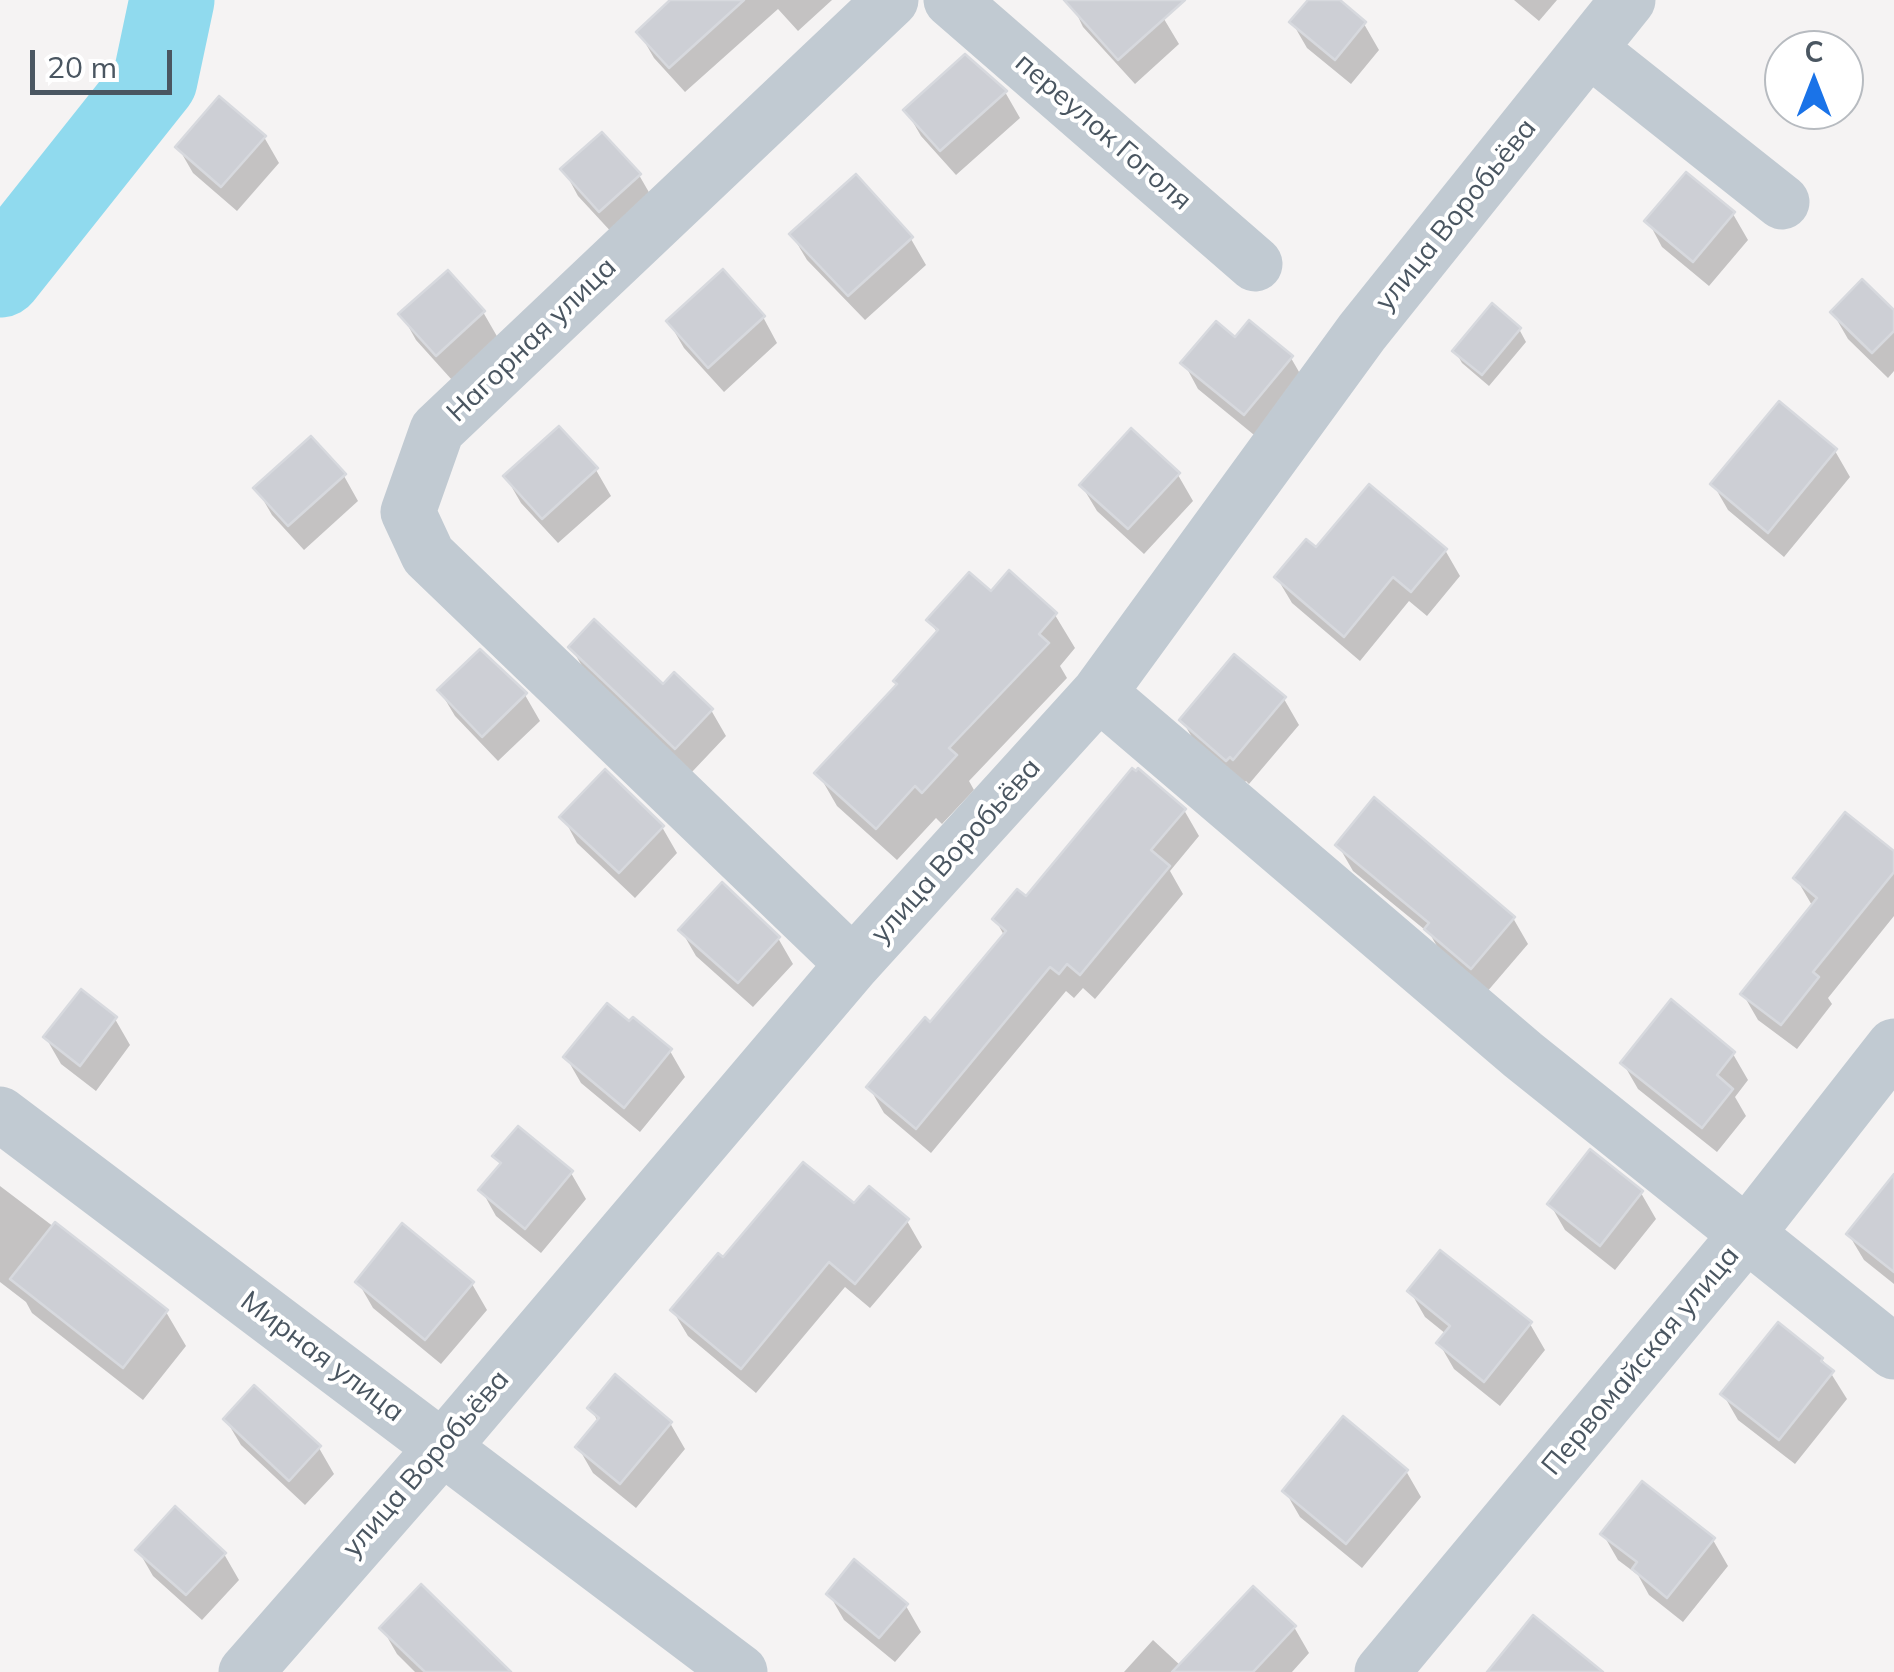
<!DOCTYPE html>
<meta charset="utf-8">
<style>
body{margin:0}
#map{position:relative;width:1894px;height:1672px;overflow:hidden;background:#f5f3f3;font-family:Mulish,sans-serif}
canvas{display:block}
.north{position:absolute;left:1764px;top:30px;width:100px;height:100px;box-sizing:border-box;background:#fff;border:2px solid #b7bbc0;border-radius:50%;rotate:0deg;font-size:28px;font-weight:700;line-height:40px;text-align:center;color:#4a5661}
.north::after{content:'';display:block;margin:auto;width:35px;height:45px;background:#1a73e8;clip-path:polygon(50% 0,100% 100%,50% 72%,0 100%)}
.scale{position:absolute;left:30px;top:50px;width:142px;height:45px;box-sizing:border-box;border:5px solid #4a5661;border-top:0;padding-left:12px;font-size:30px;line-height:35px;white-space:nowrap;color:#4a5661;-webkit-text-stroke:8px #fff;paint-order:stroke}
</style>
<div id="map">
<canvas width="1894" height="1672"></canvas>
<div class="north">С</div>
<div class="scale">20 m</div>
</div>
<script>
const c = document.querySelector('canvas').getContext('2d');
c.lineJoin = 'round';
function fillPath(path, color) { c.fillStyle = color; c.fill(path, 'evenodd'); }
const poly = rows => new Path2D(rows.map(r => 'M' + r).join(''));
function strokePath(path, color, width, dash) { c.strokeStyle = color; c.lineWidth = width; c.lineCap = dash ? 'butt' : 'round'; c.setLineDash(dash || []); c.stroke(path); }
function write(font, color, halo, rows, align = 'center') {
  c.font = font + ' Mulish,sans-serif'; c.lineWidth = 8; c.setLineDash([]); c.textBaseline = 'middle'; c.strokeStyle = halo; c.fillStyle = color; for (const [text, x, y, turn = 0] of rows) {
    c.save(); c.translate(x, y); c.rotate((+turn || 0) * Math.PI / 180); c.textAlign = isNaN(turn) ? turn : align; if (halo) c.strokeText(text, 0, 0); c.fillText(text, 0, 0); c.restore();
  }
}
fillPath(poly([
 [674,0,832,0,798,31,778,9,685,92,654,58,639,32],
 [1070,0,1147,0,1164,19,1179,44,1135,84,1083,27],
 [1311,0,1336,0,1364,24,1379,50,1351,84,1307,48,1292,22],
 [1514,0,1557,0,1539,21],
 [1005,92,1020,118,956,175,921,136,906,110],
 [264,137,279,163,237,211,193,173,178,147],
 [564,170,639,175,654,201,615,236,578,196],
 [855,178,911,239,926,265,865,320,807,260,792,235],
 [1733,214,1748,240,1709,286,1662,247,1648,221],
 [483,312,498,338,452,380,416,340,402,315],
 [1833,313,1894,313,1894,371,1888,378,1848,339],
 [763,317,777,343,724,392,684,348,669,322],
 [1519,329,1526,342,1489,386,1462,363,1455,351],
 [1235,341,1291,358,1306,384,1259,439,1198,389,1184,363],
 [559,430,596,470,611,496,558,543,521,503,506,477],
 [1835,451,1850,477,1784,557,1728,510,1713,484],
 [1178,475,1193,501,1144,554,1097,511,1082,486],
 [344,476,358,501,304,550,272,515,257,489],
 [1445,550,1460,576,1427,616,1409,601,1360,661,1292,603,1277,578],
 [1009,574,1055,615,1075,648,1060,666,1067,678,969,781,974,790,942,824,936,818,897,860,837,806,818,773,899,685,938,634,929,620,991,594],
 [571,647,711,710,726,736,691,773,586,673],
 [440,691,525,695,540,721,498,761,455,716],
 [1284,699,1299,725,1249,784,1246,781,1242,785,1197,746,1182,720],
 [1184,810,1199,836,1170,871,1183,894,1095,999,1083,988,1074,998,1066,991,931,1153,884,1113,869,1087,931,1025,1005,937,995,919],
 [563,817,662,827,677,853,635,898,577,843],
 [1338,845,1513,918,1528,944,1486,993,1442,955,1430,934,1353,871],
 [1894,854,1894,916,1828,998,1832,1004,1797,1049,1758,1020,1743,994,1813,907,1796,878],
 [681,930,778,938,793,964,753,1007,696,956],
 [81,993,115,1019,130,1045,96,1091,61,1064,46,1038],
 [670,1051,685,1077,640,1132,581,1083,566,1057],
 [1733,1054,1748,1080,1735,1097,1746,1116,1717,1152,1638,1089,1623,1063],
 [495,1156,571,1173,586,1199,541,1253,496,1216,482,1191,501,1166],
 [1894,1178,1894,1284,1864,1260,1849,1235],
 [0,1186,166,1312,186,1346,143,1400,32,1313,26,1302,0,1282],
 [1641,1193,1656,1219,1615,1270,1565,1230,1550,1204],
 [854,1207,907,1221,922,1247,870,1308,845,1287,756,1393,688,1336,673,1311,723,1260],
 [358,1282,472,1284,487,1310,441,1364,373,1308],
 [1410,1291,1530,1324,1545,1350,1500,1406,1454,1369,1439,1343,1446,1334,1425,1317],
 [1822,1359,1847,1399,1795,1464,1738,1420,1723,1394],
 [254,1388,319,1448,334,1474,305,1505,241,1445,226,1420],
 [590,1408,670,1423,685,1449,636,1508,593,1473,578,1447,599,1423],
 [1406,1471,1421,1497,1362,1568,1300,1517,1285,1491],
 [1603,1534,1713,1540,1728,1566,1683,1622,1649,1595,1638,1575,1618,1560],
 [138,1550,224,1554,239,1580,202,1620,153,1576],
 [829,1594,906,1606,921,1632,895,1662,844,1620],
 [1294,1627,1309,1653,1292,1672,1124,1672,1153,1640,1181,1666],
 [382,1628,501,1672,415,1672,397,1654]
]), '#0003');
strokePath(poly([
 [0,275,155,80,172,0]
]), '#90daee', 85);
const building = poly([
 [670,0,744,0,669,68,636,32,670,0],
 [1064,0,1185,0,1118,60,1064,0],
 [1308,0,1340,0,1366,22,1335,60,1289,22,1308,0],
 [965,54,1007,91,940,151,903,110,965,54],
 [219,96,266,136,221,187,175,147,219,96],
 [602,132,641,174,599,212,560,169,602,132],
 [1686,172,1735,212,1693,262,1644,221,1686,172],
 [856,174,913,237,848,296,789,234,856,174],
 [723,269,765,316,708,368,666,321,723,269],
 [448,270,485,311,436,356,398,314,448,270],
 [1862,279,1894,310,1894,331,1872,353,1830,312,1862,279],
 [1492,303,1521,328,1482,375,1452,351,1492,303],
 [1249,320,1293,356,1244,415,1180,363,1216,321,1235,337,1249,320],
 [1779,401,1837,449,1768,533,1710,484,1779,401],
 [559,426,598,468,542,519,503,476,559,426],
 [1131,428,1180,473,1128,529,1079,485,1131,428],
 [311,436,346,474,288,526,253,488,311,436],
 [1369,484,1447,549,1411,592,1393,577,1344,637,1274,577,1306,539,1316,547,1369,484],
 [1009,570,1057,613,1039,634,1049,643,949,748,957,755,922,793,915,786,876,829,814,773,897,684,893,681,938,630,926,620,969,572,991,591,1009,570],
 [594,619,663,684,674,672,713,709,675,749,568,647,594,619],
 [480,649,527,693,482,737,437,690,480,649],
 [1234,654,1286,697,1233,760,1230,757,1226,761,1179,720,1234,654],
 [1132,768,1136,771,1138,768,1186,809,1151,850,1170,866,1080,975,1067,964,1059,974,1050,967,916,1129,866,1087,925,1017,930,1022,1006,931,992,919,1017,889,1026,896,1132,768],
 [605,769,664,826,619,873,559,817,605,769],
 [1374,797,1515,917,1471,969,1424,929,1429,923,1335,845,1374,797],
 [1845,812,1894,851,1894,872,1813,972,1819,977,1781,1025,1740,994,1817,898,1793,878,1845,812],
 [722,882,780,937,738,983,678,930,722,882],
 [81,989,117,1017,80,1066,43,1037,81,989],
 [1671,999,1735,1052,1717,1075,1733,1089,1702,1128,1620,1063,1671,999],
 [607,1003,629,1021,633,1017,672,1049,624,1108,563,1057,607,1003],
 [518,1126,573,1171,525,1229,478,1190,501,1163,492,1156,518,1126],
 [1590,1149,1643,1191,1600,1246,1547,1204,1590,1149],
 [803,1162,854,1203,869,1186,909,1219,855,1284,829,1262,741,1369,670,1310,718,1253,723,1257,803,1162],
 [1894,1174,1894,1272,1846,1234,1894,1174],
 [55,1222,168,1310,123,1368,10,1279,55,1222],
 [402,1223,474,1282,425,1340,355,1282,402,1223],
 [1440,1250,1532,1322,1484,1382,1436,1343,1450,1326,1407,1291,1440,1250],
 [1778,1322,1823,1358,1821,1361,1834,1371,1779,1440,1720,1394,1778,1322],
 [615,1374,672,1422,620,1484,575,1447,599,1418,587,1408,615,1374],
 [254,1385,321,1446,289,1481,223,1419,254,1385],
 [1343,1416,1408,1470,1346,1544,1282,1491,1343,1416],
 [1642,1481,1715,1538,1667,1598,1632,1569,1637,1562,1600,1534,1642,1481],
 [175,1506,226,1553,186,1595,135,1550,175,1506],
 [854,1559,908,1604,879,1638,826,1594,854,1559],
 [421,1584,511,1672,425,1672,379,1628,421,1584],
 [1253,1586,1296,1626,1253,1672,1172,1672,1253,1586],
 [1533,1615,1603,1672,1487,1672,1533,1615]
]);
fillPath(building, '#cdcfd5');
strokePath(building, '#d7d9de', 2.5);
strokePath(poly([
 [951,0,1255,264],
 [1589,49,1782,202],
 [1099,693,1523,1055,1894,1352],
 [853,964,428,555,408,512,437,430,891,0],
 [0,1114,740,1672],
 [246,1672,443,1447,853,964,1099,693,1362,332,1628,0],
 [1382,1672,1746,1235,1894,1046]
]), '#c1cad2', 55);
write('28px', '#4a5661', '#fff', [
 ["переулок Гоголя",1103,132,41],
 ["улица Воробьёва",1456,215,-51],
 ["Нагорная улица",532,340,-44],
 ["улица Воробьёва",956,851,-48],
 ["Мирная улица",322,1357,37],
 ["Первомайская улица",1641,1361,-50],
 ["улица Воробьёва",426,1464,-49]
]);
</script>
